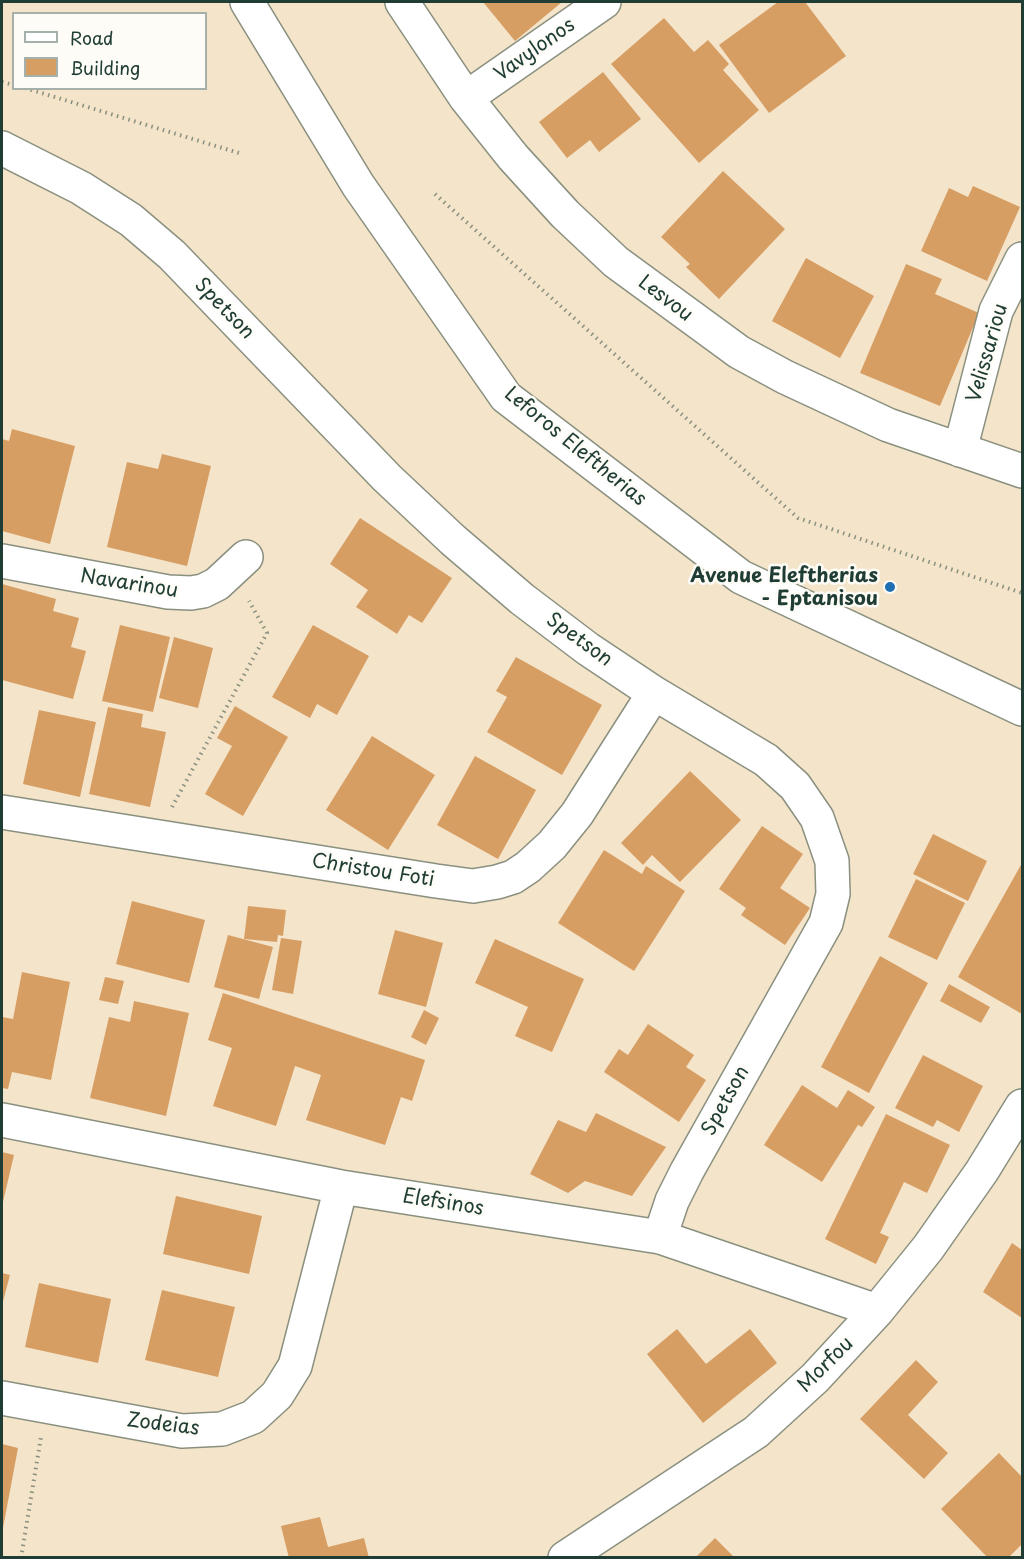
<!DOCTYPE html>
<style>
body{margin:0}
#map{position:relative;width:1024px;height:1559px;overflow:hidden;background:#f4e4ca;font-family:"Playpen Sans",sans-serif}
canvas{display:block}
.frame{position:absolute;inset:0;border:3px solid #1f3d34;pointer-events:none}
.legend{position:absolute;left:12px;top:12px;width:195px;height:78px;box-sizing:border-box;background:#fdfcf7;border:2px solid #a4b0a9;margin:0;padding:8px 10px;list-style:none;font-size:18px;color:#1f3d34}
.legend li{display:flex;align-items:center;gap:12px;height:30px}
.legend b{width:30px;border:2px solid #a4b0a9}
</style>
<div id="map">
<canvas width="1024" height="1559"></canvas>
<div class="frame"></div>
<ul class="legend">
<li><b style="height:8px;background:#fff"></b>Road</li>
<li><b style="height:16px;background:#d79e64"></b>Building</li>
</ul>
</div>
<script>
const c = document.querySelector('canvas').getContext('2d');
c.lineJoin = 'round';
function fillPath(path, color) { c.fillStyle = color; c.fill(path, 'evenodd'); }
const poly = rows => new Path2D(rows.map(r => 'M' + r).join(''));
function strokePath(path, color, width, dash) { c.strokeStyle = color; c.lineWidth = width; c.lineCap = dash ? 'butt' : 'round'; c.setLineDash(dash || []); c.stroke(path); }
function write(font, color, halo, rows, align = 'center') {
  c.font = font + ' "Playpen Sans",sans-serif'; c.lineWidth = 5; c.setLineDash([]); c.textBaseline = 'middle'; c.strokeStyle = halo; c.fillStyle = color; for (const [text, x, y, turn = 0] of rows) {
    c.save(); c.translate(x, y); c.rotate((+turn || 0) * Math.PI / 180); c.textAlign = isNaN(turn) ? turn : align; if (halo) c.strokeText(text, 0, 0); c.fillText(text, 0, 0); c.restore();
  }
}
fillPath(poly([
 [483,2,562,2,515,41],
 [778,2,805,2,846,56,769,113,719,45],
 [664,18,694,52,708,40,729,64,723,70,759,110,699,163,611,64],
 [603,72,641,119,599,152,590,140,567,158,539,122],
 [723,171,785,229,719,299,686,267,690,264,661,237],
 [973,186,1020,207,987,281,921,251,949,188,968,197],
 [806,258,874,296,840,358,772,321],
 [906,264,942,279,935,294,979,313,940,406,860,373],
 [12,429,75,446,50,544,2,531,2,439,9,441],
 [162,454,211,466,187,566,107,547,127,462,158,469],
 [360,518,452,578,422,623,409,615,397,634,356,607,368,590,330,564],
 [2,584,56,599,53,611,79,618,71,647,86,651,73,699,2,680],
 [120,625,170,637,153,712,102,701],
 [313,625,369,656,337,715,317,704,310,718,272,697],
 [174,637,213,648,198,708,159,698],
 [516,657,602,705,562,775,487,732,507,697,496,691],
 [235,706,288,737,243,816,205,794,232,746,217,738],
 [108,707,143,714,141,727,166,732,150,807,89,794],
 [39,710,96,722,80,797,23,784],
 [372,736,435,775,388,850,326,810],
 [475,756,536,790,498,859,437,825],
 [690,771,741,820,680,882,652,855,643,865,621,843],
 [762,826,803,854,780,888,810,908,785,945,741,915,746,908,719,889],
 [933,834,987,861,968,901,913,874],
 [604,850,642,874,646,866,685,891,634,971,558,923],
 [1022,863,1022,1014,958,977],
 [916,879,965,903,937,960,888,937],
 [132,901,205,920,189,983,116,964],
 [248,906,286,910,283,936,278,935,277,942,244,939],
 [395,930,443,943,426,1007,378,994],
 [228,935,273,947,259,999,214,987],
 [281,938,302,941,293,994,272,990],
 [495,939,584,979,552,1052,515,1036,528,1007,475,983],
 [880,956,928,983,869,1093,821,1067],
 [22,972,70,982,51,1080,12,1072,8,1089,2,1088,2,1017,13,1019],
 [105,977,124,981,118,1004,99,1000],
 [949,984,990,1007,981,1023,940,1001],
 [223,993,425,1060,412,1101,401,1097,385,1145,306,1120,321,1075,295,1066,276,1126,213,1106,232,1048,208,1040],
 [134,1001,189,1013,166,1116,90,1098,109,1017,130,1022],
 [424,1010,439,1018,426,1045,411,1037],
 [648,1024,694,1055,686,1067,706,1080,679,1122,604,1072,619,1049,628,1055],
 [923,1055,983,1086,959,1132,937,1120,933,1127,895,1108],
 [802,1085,837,1108,848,1090,875,1107,862,1127,858,1125,822,1182,764,1145],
 [596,1113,666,1147,632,1196,585,1181,568,1193,530,1174,558,1120,586,1132],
 [886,1114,950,1145,927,1193,904,1182,880,1233,889,1237,876,1264,825,1239],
 [2,1152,14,1155,2,1206],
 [176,1196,262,1216,249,1274,163,1254],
 [1012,1243,1022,1250,1022,1318,983,1292],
 [2,1273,10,1275,2,1305],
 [39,1283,111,1299,98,1363,25,1347],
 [162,1290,235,1307,218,1377,145,1360],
 [677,1329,706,1364,750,1329,777,1363,703,1423,647,1354],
 [916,1360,938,1382,908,1415,948,1453,924,1479,860,1419],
 [2,1444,18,1448,3,1528,2,1528],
 [999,1453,1022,1477,1022,1544,1008,1558,988,1558,941,1509],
 [320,1517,328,1547,364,1538,369,1558,289,1558,281,1526],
 [715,1538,735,1558,695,1558]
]), '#d79e64');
const minor = poly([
 [247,2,358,185,506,397,741,577,1022,709],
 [402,2,466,98,513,157,565,214,616,262,739,352,785,377,888,425,1022,471],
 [466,98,604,2],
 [2,148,81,188,131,220,172,255,387,478,453,540,522,599,588,649,654,693,766,760,795,786,817,818,832,861,833,894,826,923,687,1171,672,1201,660,1237],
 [960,450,996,311,1022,259],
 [2,561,168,592,191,593,203,591,217,584,246,557],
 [2,812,436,881,473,886,497,882,513,877,528,867,552,845,577,814,654,693],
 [2,1120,341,1187,660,1237,877,1311],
 [2,1398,182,1431,222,1429,253,1417,277,1395,295,1366,341,1187],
 [565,1558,756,1432,815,1378,877,1311,928,1248,982,1171,1022,1106]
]);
strokePath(minor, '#8a907f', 36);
strokePath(poly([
 [2,82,14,85],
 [25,88,239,153],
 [435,194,798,518,1022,593],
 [172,807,267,633,249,601],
 [21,1558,41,1437]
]), '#8a907f', 4, [1.5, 4.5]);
strokePath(minor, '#fff', 33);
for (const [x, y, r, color] of [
 [890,587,6,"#1f6fb2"]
]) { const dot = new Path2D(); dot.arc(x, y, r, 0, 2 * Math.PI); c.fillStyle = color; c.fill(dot); strokePath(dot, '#fdfcf7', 2); }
write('20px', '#1f3d34', '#fdfcf7', [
 ["Vavylonos",535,50,-35],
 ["Lesvou",665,299,37],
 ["Spetson",224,309,46],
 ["Velissariou",988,353,-74],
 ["Leforos Eleftherias",575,447,39],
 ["Navarinou",129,584,9],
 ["Spetson",579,640,36],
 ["Christou Foti",373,871,9],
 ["Spetson",726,1101,-61],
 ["Elefsinos",443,1203,9],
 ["Morfou",826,1365,-45],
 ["Zodeias",163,1425,7]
]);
write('bold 20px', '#1f3d34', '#fdfcf7', [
 ["Avenue Eleftherias",878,576],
 ["- Eptanisou",878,599]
], 'right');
</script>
